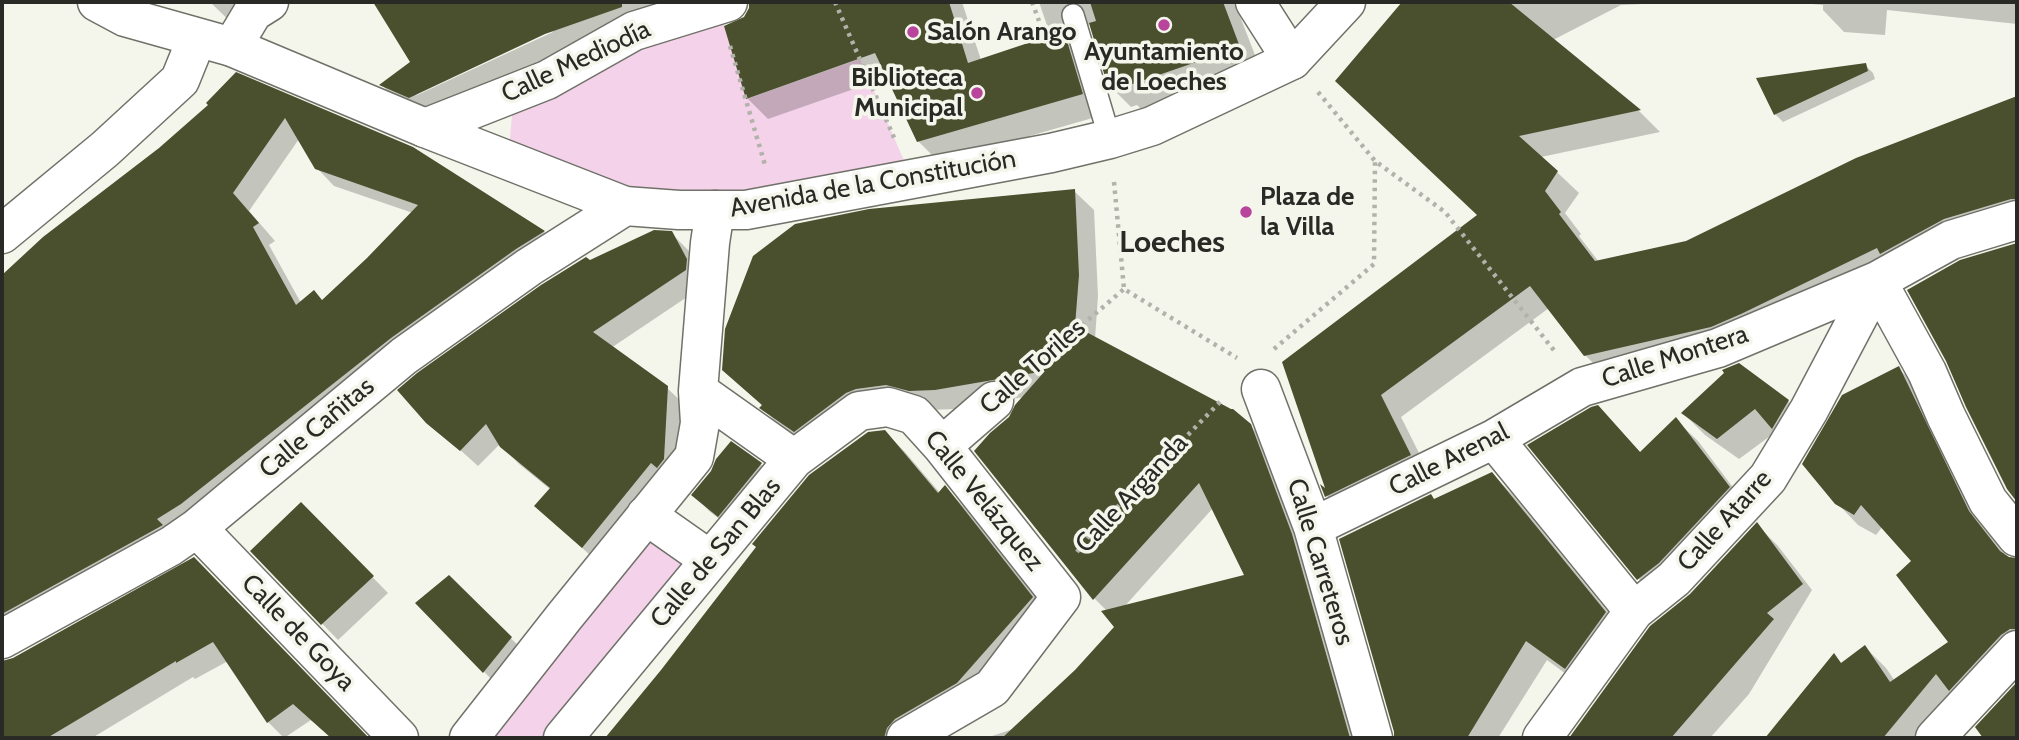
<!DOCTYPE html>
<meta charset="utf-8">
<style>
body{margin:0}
#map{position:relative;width:2019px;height:740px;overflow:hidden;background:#f4f6ec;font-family:Cabin,sans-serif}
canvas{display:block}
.frame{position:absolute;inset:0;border:4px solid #292a26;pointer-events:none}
</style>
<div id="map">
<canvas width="2019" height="740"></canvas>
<div class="frame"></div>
</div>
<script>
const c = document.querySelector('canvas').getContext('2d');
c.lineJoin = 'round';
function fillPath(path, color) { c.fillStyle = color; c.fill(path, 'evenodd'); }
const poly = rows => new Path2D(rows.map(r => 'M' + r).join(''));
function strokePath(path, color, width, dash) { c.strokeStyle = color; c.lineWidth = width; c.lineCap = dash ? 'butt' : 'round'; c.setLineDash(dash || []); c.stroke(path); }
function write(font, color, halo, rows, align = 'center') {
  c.font = font + ' Cabin,sans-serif'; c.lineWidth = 7; c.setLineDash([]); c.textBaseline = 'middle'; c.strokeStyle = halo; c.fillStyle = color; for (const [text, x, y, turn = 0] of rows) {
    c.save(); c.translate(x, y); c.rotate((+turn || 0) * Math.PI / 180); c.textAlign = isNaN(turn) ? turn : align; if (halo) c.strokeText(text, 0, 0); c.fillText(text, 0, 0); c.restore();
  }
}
fillPath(poly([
 [718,5,747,99,860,59,912,179,679,210,508,160,514,93],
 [646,515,710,560,563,738,475,738]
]), '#f4d2e9');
fillPath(poly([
 [210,2,265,2,239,30],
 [375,2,749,2,733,4,431,118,402,106,382,85,412,62],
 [552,29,553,32,415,96,422,90],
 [751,2,962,2,981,60,1051,37,1039,2,1232,2,1236,6,1260,68,1141,109,1137,105,1131,107,1110,86,1091,23,1084,28,1103,115,939,162,918,141,888,77,768,119,747,98,746,18,751,8],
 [1405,2,1687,2,1621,5,1553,40,1640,112,1660,132,1541,157,1579,193,1565,213,1581,234,1579,236,1599,262,1686,243,1857,160,2017,98,2017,225,1607,377,1585,355,1549,308,1401,417,1431,477,1348,517,1327,496,1329,494,1284,362,1479,216,1402,4],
 [1790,2,2017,2,2017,24,1887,10,1885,35,1844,32,1823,10,1823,5],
 [1865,65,1873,73,1875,79,1783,122,1775,114],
 [236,74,412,148,544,232,560,249,2,643,2,363,76,274,160,150,211,106],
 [299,139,317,168,334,186,413,213,324,302,301,303,269,245,275,241,249,211],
 [1074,191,1094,210,1098,296,1095,339,1249,425,1270,446,1363,738,986,738,1013,729,1076,671,1116,627,1107,611,1094,598,1010,418,1024,397,956,409,930,410,907,404,815,451,781,427,762,408,763,406,723,370],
 [1213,508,1247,577,1124,607],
 [671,233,688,250,703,278,702,287,611,348,667,388,685,405,680,477,600,564,553,522,551,490,519,464,500,444,478,466,428,421,590,262],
 [2017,245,2017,500,2008,488,1960,262],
 [1739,365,1788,401,1810,423,1777,431,1739,459,1705,435,1683,413],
 [1898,368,1920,389,1992,538,2009,559,2017,562,2017,662,1922,738,1767,738,1834,656,1842,664,1865,647,1886,668,1895,681,1951,642,1913,561,1883,526,1876,535,1858,525,1836,502],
 [1598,407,1641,453,1676,420,1698,441,1750,510,1660,601,1639,579,1530,445],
 [884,431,905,452,940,493,945,487,964,507,1052,618,916,738,608,738,663,671],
 [731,444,761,465,777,480,735,531,709,511,694,495,712,472],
 [1492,474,1512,494,1625,633,1585,688,1547,660,1498,738,1396,738,1435,500],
 [301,504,388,593,338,640,252,551],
 [1757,525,1778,546,1812,590,1749,694,1710,738,1571,738,1651,627,1691,595],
 [211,576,367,738,332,738,311,720,284,738,268,722,228,661,195,679,193,677,92,738,2,738,2,662,13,660],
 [449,578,523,650,496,684,417,603],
 [2017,684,2017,738,1979,738,1982,735,1977,728]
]), '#0003');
fillPath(poly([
 [373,2,622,2,622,7,545,34,409,98,379,85,410,62],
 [749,2,949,2,968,63,1064,31,1083,94,917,142,875,53,746,99,724,26,744,17,749,8],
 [1090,2,1223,2,1240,47,1118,89,1117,84,1108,87,1089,23,1096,21],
 [1402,2,1509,2,1641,110,1519,136,1558,171,1545,191,1561,212,1559,214,1595,261,1686,241,1856,158,2017,96,2017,199,2011,199,1944,219,1880,254,1877,248,1741,314,1711,327,1584,356,1530,286,1381,395,1411,455,1325,497,1320,484,1325,488,1282,362,1477,215,1335,81],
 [1866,63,1868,71,1774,115,1756,78],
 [236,72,413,147,545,231,516,249,391,338,181,504,157,519,163,525,2,614,2,275,43,237,159,148,208,105,206,103],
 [285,118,315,169,418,205,367,258,322,300,314,290,296,305,253,227,259,223,233,193],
 [1075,189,1079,275,1075,326,1231,409,1233,409,1251,424,1292,534,1350,738,1002,738,1075,670,1114,627,1101,611,1244,575,1199,483,1093,600,974,451,990,433,1009,417,1015,405,1045,371,935,390,909,391,886,385,856,389,846,393,794,432,759,408,762,405,722,370,725,329,753,256,795,224,869,209],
 [654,230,672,231,687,259,686,270,593,332,668,386,664,459,657,468,651,463,582,548,534,506,550,488,500,447,486,424,460,451,426,423,397,390,417,373,541,285,586,257,590,260],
 [2017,243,2017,502,2007,489,1966,407,1946,361,1907,290,1960,260],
 [1739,363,1789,400,1772,429,1755,409,1717,439,1681,413,1724,373,1722,370],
 [1899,366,1969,511,2000,551,2009,557,2017,558,2017,629,2010,629,2001,635,1949,691,1936,674,1883,738,1765,738,1834,653,1841,663,1865,645,1890,682,1948,642,1896,575,1911,561,1861,505,1854,515,1835,504,1802,464,1842,395],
 [1598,405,1640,452,1676,417,1730,487,1659,563,1637,580,1527,445,1591,407],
 [885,430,938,493,945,485,1033,597,957,683,895,719,887,728,884,738,605,738,661,670,756,547,752,544,809,475,868,432],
 [731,441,762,463,718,517,691,495,711,471,716,459],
 [1492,472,1606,612,1565,669,1526,641,1467,738,1394,738,1394,732,1339,539,1431,494,1434,499],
 [301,502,374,576,321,625,250,551],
 [1757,522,1803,584,1767,613,1774,619,1671,738,1569,738,1650,626,1690,594],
 [194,557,369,738,331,738,293,704,267,723,213,642,176,663,176,661,47,738,2,738,2,661,13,658],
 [449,575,512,637,483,673,415,603],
 [2017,682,2017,738,1983,738,1975,727]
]), '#4a4f2e');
const lane = poly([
 [1073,15,1110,139]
]);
const street = poly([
 [1255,2,1292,60],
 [232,47,253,12,269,2],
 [425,128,547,80,634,31,728,2],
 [2,234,105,149,180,80,197,38],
 [1877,281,1927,372,1946,416,1988,501,2017,537],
 [1261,389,1313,527,1373,738],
 [1494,439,1634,611],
 [942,446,994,401],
 [794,459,859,411,888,407,914,415,942,446,1061,597,992,688,906,738],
 [646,515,710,560],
 [1313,527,1494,439,1582,387,1718,348,1877,281,1951,240,2017,220],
 [197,528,399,738],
 [2,639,171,546,197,528,404,356,529,267,625,206],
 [469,738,564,617,694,457,700,423,698,391,710,243,715,210],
 [563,738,794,459,698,391],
 [1542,738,1634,611,1674,579,1768,478,1809,410,1877,281],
 [1935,738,2017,650]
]);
const secondary = poly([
 [97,2,125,17,232,47,425,128,625,206,679,210,746,210,912,179,1051,153,1110,139,1152,126,1292,60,1346,2]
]);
strokePath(lane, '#707169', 24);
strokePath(street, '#707169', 41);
strokePath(secondary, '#707169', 41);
strokePath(poly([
 [835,2,895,140],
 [1032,2,1039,21],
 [730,46,765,165],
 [1318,92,1375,161,1445,212,1556,353],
 [1114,182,1124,289,1237,358],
 [1274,349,1374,264,1375,161],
 [1024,375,1124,289],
 [1077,552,1090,535,1221,401]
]), '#b1b2aa', 4.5, [3.5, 5]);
strokePath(lane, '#fff', 21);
strokePath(street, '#fff', 38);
strokePath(secondary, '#fff', 38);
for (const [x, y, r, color] of [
 [1164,25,7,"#b8449c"],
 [913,32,7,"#b8449c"],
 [977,93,7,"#b8449c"],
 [1246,212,7,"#b8449c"]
]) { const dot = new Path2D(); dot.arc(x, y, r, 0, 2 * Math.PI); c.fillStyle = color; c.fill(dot); strokePath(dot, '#f4f6ec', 2.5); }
write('bold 26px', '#292a26', '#f4f6ec', [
 ["Salón Arango",927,32],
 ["Ayuntamiento",1164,52,"center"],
 ["de Loeches",1164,82,"center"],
 ["Biblioteca",963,78,"right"],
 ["Municipal",963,108,"right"],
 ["Plaza de",1260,197],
 ["la Villa",1260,227]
], 'left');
write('26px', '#292a26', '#f4f6ec', [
 ["Calle Mediodía",576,62,-25],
 ["Avenida de la Constitución",873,184,-10],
 ["Calle Montera",1675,357,-18],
 ["Calle Toriles",1033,367,-41],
 ["Calle Cañitas",317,428,-40],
 ["Calle Arenal",1449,460,-27],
 ["Calle Arganda",1132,494,-47],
 ["Calle Velázquez",984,501,51],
 ["Calle Atarre",1725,521,-48],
 ["Calle de San Blas",716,553,-50],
 ["Calle Carreteros",1320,562,73],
 ["Calle de Goya",298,633,46]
]);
write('bold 30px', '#292a26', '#f4f6ec', [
 ["Loeches",1172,243]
]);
</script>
